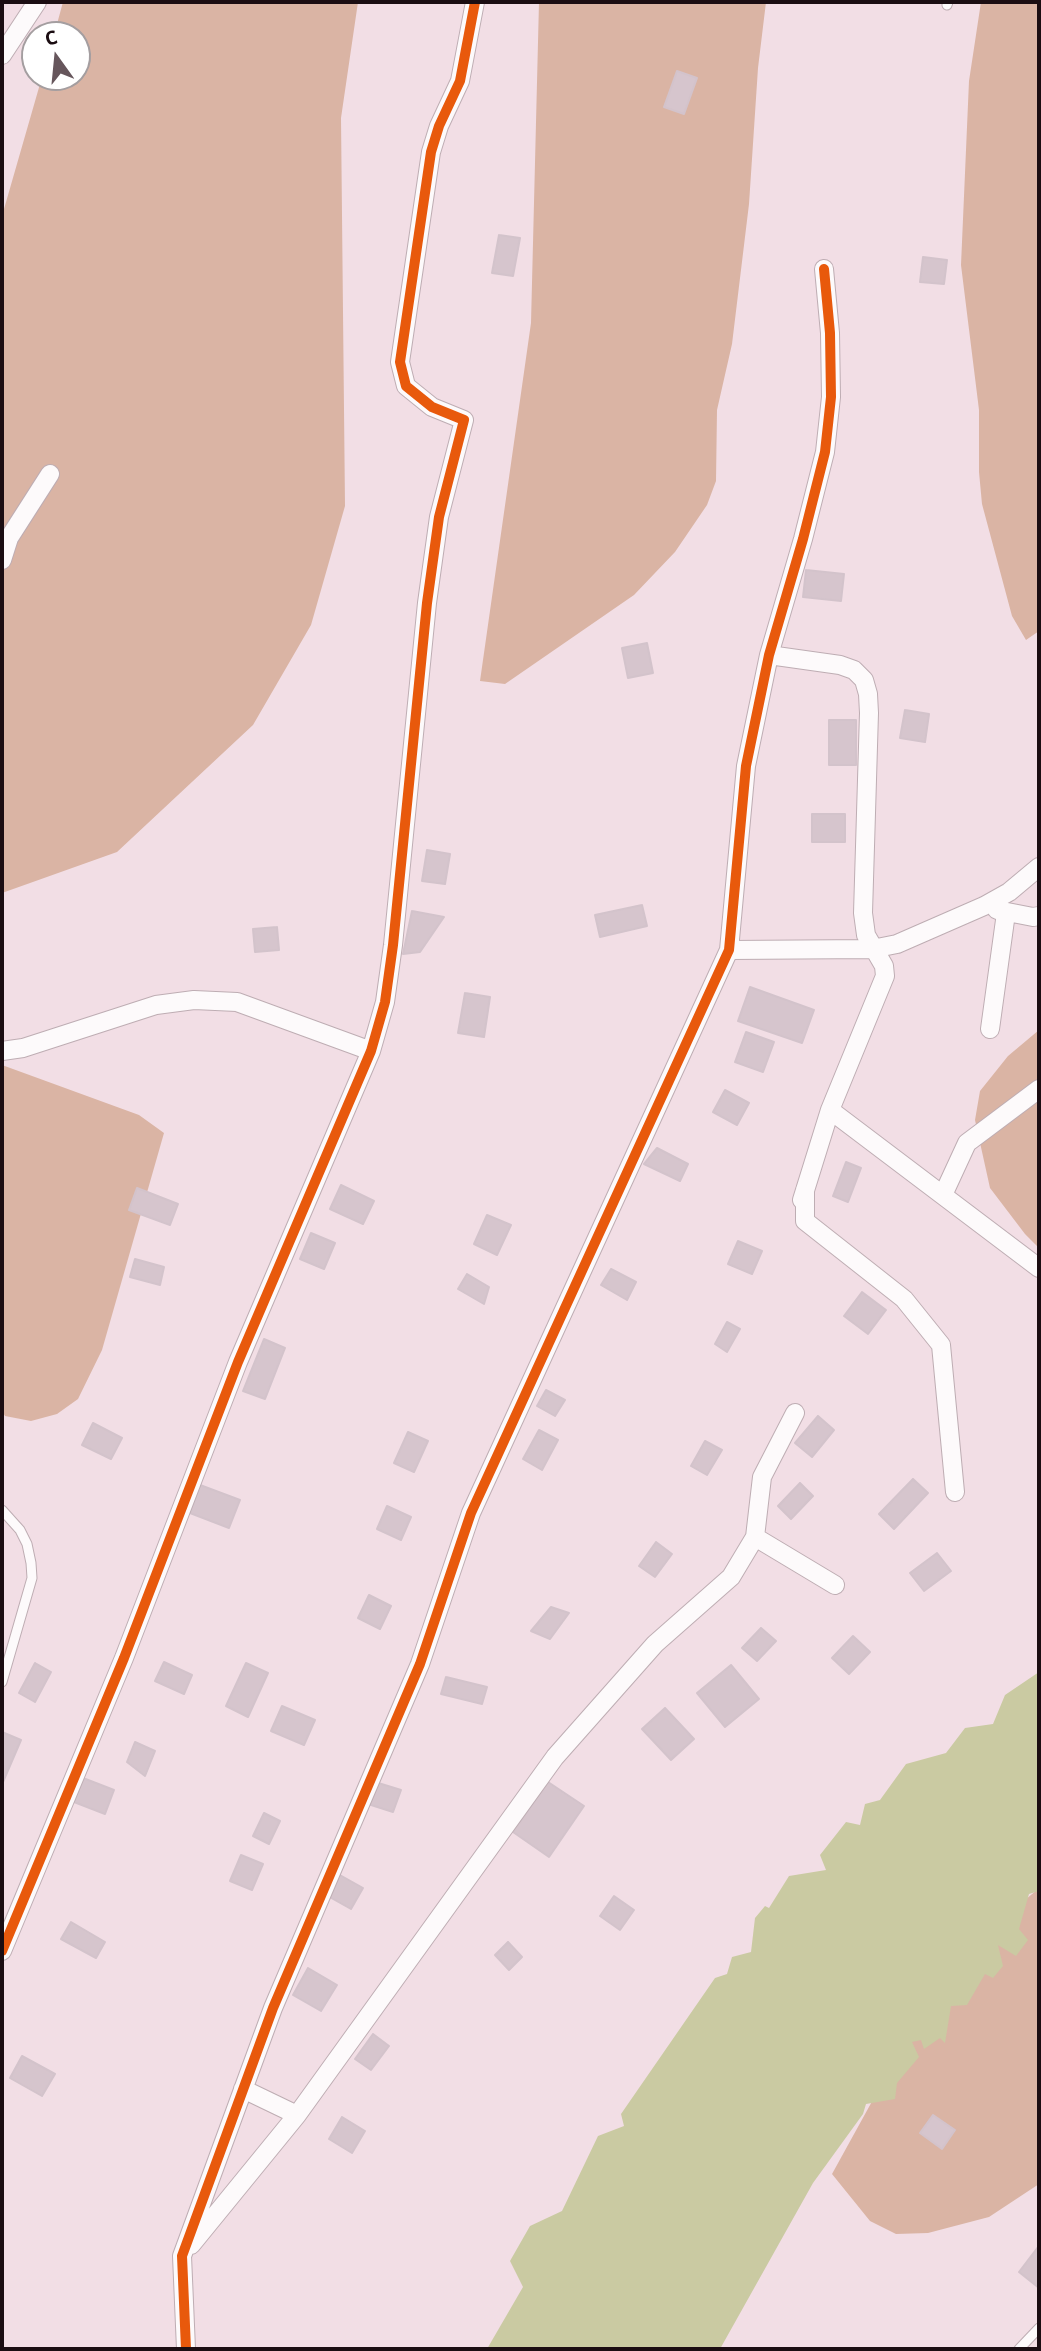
<!DOCTYPE html>
<meta charset="utf-8">
<style>
body{margin:0}
#map{position:relative;width:1041px;height:2351px;overflow:hidden;background:#f2dee5;font-family:"Open Sans",sans-serif}
canvas{display:block}
.frame{position:absolute;inset:0;border:4px solid #1b0d12;pointer-events:none}
.north{position:absolute;left:21px;top:21px;width:70px;height:70px;box-sizing:border-box;background:#fff;border:2px solid #a49ea0;border-radius:50%;rotate:345deg;font-size:19px;font-weight:700;line-height:28px;text-align:center;color:#1b0d12}
.north::after{content:'';display:block;margin:auto;width:24px;height:32px;background:#66565c;clip-path:polygon(50% 0,100% 100%,50% 72%,0 100%)}
</style>
<div id="map">
<canvas width="1041" height="2351"></canvas>
<div class="frame"></div>
<div class="north">С</div>
</div>
<script>
const c = document.querySelector('canvas').getContext('2d');
c.lineJoin = 'round';
function fillPath(path, color) { c.fillStyle = color; c.fill(path, 'evenodd'); }
const poly = rows => new Path2D(rows.map(r => 'M' + r).join(''));
function strokePath(path, color, width, dash) { c.strokeStyle = color; c.lineWidth = width; c.lineCap = dash ? 'butt' : 'round'; c.setLineDash(dash || []); c.stroke(path); }
fillPath(poly([
 [63,2,358,2,341,118,345,506,311,625,253,725,117,852,2,893,2,216,42,77,77,77,77,35,54,35],
 [539,2,766,2,758,68,749,204,732,344,717,410,716,481,707,505,675,552,634,595,505,684,480,681,531,323],
 [981,2,1039,2,1039,631,1026,640,1012,616,982,504,979,472,979,410,961,265,969,81],
 [1039,1030,1039,1248,1025,1234,990,1188,975,1120,980,1091,1008,1056],
 [2,1065,139,1115,164,1133,102,1350,78,1399,57,1414,31,1421,5,1416,2,1411],
 [1039,1888,1039,2184,989,2217,928,2233,896,2234,870,2221,832,2174,945,1969]
]), '#dab4a4');
fillPath(poly([
 [1039,1672,1039,1891,1029,1894,1019,1929,1028,1940,1016,1956,998,1945,1003,1966,993,1978,985,1974,967,2005,951,2006,945,2043,940,2038,924,2049,921,2040,912,2042,919,2057,897,2083,895,2099,866,2104,863,2114,813,2183,720,2349,487,2349,523,2287,510,2261,530,2226,562,2211,598,2136,624,2126,621,2114,715,1978,727,1974,732,1957,751,1952,755,1918,765,1906,769,1908,789,1876,826,1870,820,1855,846,1822,860,1825,865,1804,880,1800,906,1764,946,1753,965,1728,993,1724,1005,1695]
]), '#cacaa2');
const building = poly([
 [677,71,697,78,684,114,664,107,677,71],
 [499,235,520,238,513,276,492,273,499,235],
 [923,257,947,260,944,284,920,282,923,257],
 [806,570,844,574,841,601,803,597,806,570],
 [647,643,653,673,628,678,622,648,647,643],
 [905,710,929,714,925,742,900,738,905,710],
 [829,720,856,720,856,765,829,765,829,720],
 [812,814,845,814,845,842,812,842,812,814],
 [427,850,450,854,445,884,422,881,427,850],
 [642,905,647,926,600,937,595,915,642,905],
 [412,911,444,917,420,952,403,954,412,911],
 [277,927,279,950,255,952,253,929,277,927],
 [750,987,814,1010,802,1043,738,1021,750,987],
 [465,993,490,997,484,1037,458,1033,465,993],
 [746,1032,774,1042,763,1072,735,1062,746,1032],
 [725,1090,749,1103,737,1125,713,1112,725,1090],
 [657,1148,688,1164,680,1181,644,1164,657,1148],
 [846,1162,861,1168,848,1202,833,1196,846,1162],
 [341,1185,374,1201,363,1224,330,1209,341,1185],
 [137,1188,178,1204,170,1225,129,1210,137,1188],
 [487,1215,511,1225,497,1255,474,1244,487,1215],
 [311,1233,335,1243,324,1269,300,1259,311,1233],
 [738,1241,762,1251,752,1274,728,1264,738,1241],
 [135,1259,164,1267,160,1285,130,1277,135,1259],
 [611,1269,636,1282,627,1300,601,1285,611,1269],
 [467,1274,489,1287,484,1304,458,1289,467,1274],
 [862,1292,886,1310,868,1334,844,1316,862,1292],
 [727,1322,740,1329,727,1352,715,1344,727,1322],
 [264,1339,285,1348,265,1399,243,1391,264,1339],
 [546,1390,565,1400,555,1416,537,1406,546,1390],
 [818,1416,834,1430,812,1457,795,1443,818,1416],
 [93,1423,122,1438,111,1459,82,1445,93,1423],
 [539,1430,558,1440,542,1470,523,1459,539,1430],
 [408,1432,428,1441,414,1472,394,1463,408,1432],
 [705,1441,722,1450,707,1475,691,1466,705,1441],
 [913,1479,928,1493,894,1529,879,1514,913,1479],
 [800,1483,813,1496,791,1519,778,1506,800,1483],
 [200,1485,240,1500,229,1528,190,1513,200,1485],
 [387,1506,411,1517,401,1540,377,1529,387,1506],
 [656,1542,672,1554,655,1577,639,1566,656,1542],
 [937,1553,951,1571,924,1591,910,1573,937,1553],
 [369,1595,391,1606,380,1629,358,1618,369,1595],
 [551,1607,569,1613,550,1639,531,1631,551,1607],
 [761,1628,776,1641,757,1661,742,1648,761,1628],
 [853,1636,870,1652,849,1674,832,1658,853,1636],
 [164,1662,192,1675,184,1694,155,1681,164,1662],
 [35,1663,51,1672,35,1702,19,1693,35,1663],
 [246,1663,268,1673,248,1717,226,1706,246,1663],
 [731,1665,759,1699,725,1727,697,1693,731,1665],
 [446,1677,487,1687,482,1704,441,1694,446,1677],
 [282,1706,315,1720,304,1745,271,1731,282,1706],
 [665,1708,694,1739,671,1760,642,1729,665,1708],
 [2,1732,21,1740,3,1782,2,1782,2,1732],
 [135,1742,155,1751,145,1776,127,1762,135,1742],
 [83,1778,114,1790,105,1814,74,1802,83,1778],
 [375,1782,401,1790,393,1812,368,1804,375,1782],
 [548,1782,584,1806,549,1857,513,1832,548,1782],
 [264,1813,280,1821,269,1844,253,1836,264,1813],
 [241,1855,263,1864,252,1890,230,1881,241,1855],
 [338,1874,363,1888,351,1909,326,1895,338,1874],
 [614,1896,634,1910,620,1930,600,1916,614,1896],
 [71,1922,105,1942,96,1958,61,1939,71,1922],
 [508,1942,522,1957,509,1970,495,1955,508,1942],
 [308,1968,337,1985,321,2011,293,1995,308,1968],
 [373,2034,389,2046,371,2070,355,2059,373,2034],
 [22,2056,55,2074,42,2096,10,2078,22,2056],
 [933,2115,955,2130,942,2149,920,2133,933,2115],
 [342,2117,365,2131,352,2153,329,2139,342,2117],
 [1038,2247,1039,2248,1039,2288,1019,2272,1038,2247]
]);
fillPath(building, '#d6c5cd');
strokePath(building, '#d3c3cb', 2);
const service = poly([
 [947,5,948,2],
 [2,1510,20,1530,27,1544,31,1563,32,1578,2,1682],
 [1019,2349,1039,2328]
]);
const minor = poly([
 [2,55,37,2],
 [2,560,9,538,50,474],
 [769,655,840,665,854,670,864,680,868,694,869,713,863,913,866,935,884,966,885,976,830,1110,802,1200],
 [997,910,1033,917,1039,916],
 [729,950,872,949,897,944,984,906,1009,892,1039,867],
 [990,1029,1006,913],
 [2,1051,23,1048,156,1005,194,1000,237,1002,371,1051],
 [830,1110,1039,1268],
 [805,1190,805,1221,904,1299,941,1345,955,1492],
 [943,1195,967,1143,1039,1089],
 [755,1537,835,1585],
 [2,1951,124,1658,238,1362,371,1051,385,1002,393,945,427,603,439,517,464,420,432,407,406,386,400,362,431,152,439,126,460,81,475,2],
 [243,2089,297,2115],
 [191,2245,297,2115,555,1757,655,1644,731,1577,755,1537,762,1477,795,1413],
 [186,2349,182,2256,273,2008,420,1664,471,1513,729,950,746,766,769,655,803,539,825,452,831,397,830,333,824,269]
]);
strokePath(service, '#beadb3', 11);
strokePath(minor, '#beadb3', 20);
strokePath(service, '#fdfafb', 9);
strokePath(minor, '#fdfafb', 18);
strokePath(poly([
 [2,1951,124,1658,238,1362,371,1051,385,1002,393,945,427,603,439,517,464,420,432,407,406,386,400,362,431,152,439,126,460,81,475,2],
 [186,2349,182,2256,273,2008,420,1664,471,1513,729,950,746,766,769,655,803,539,825,452,831,397,830,333,824,269]
]), '#e8590c', 10);
</script>
